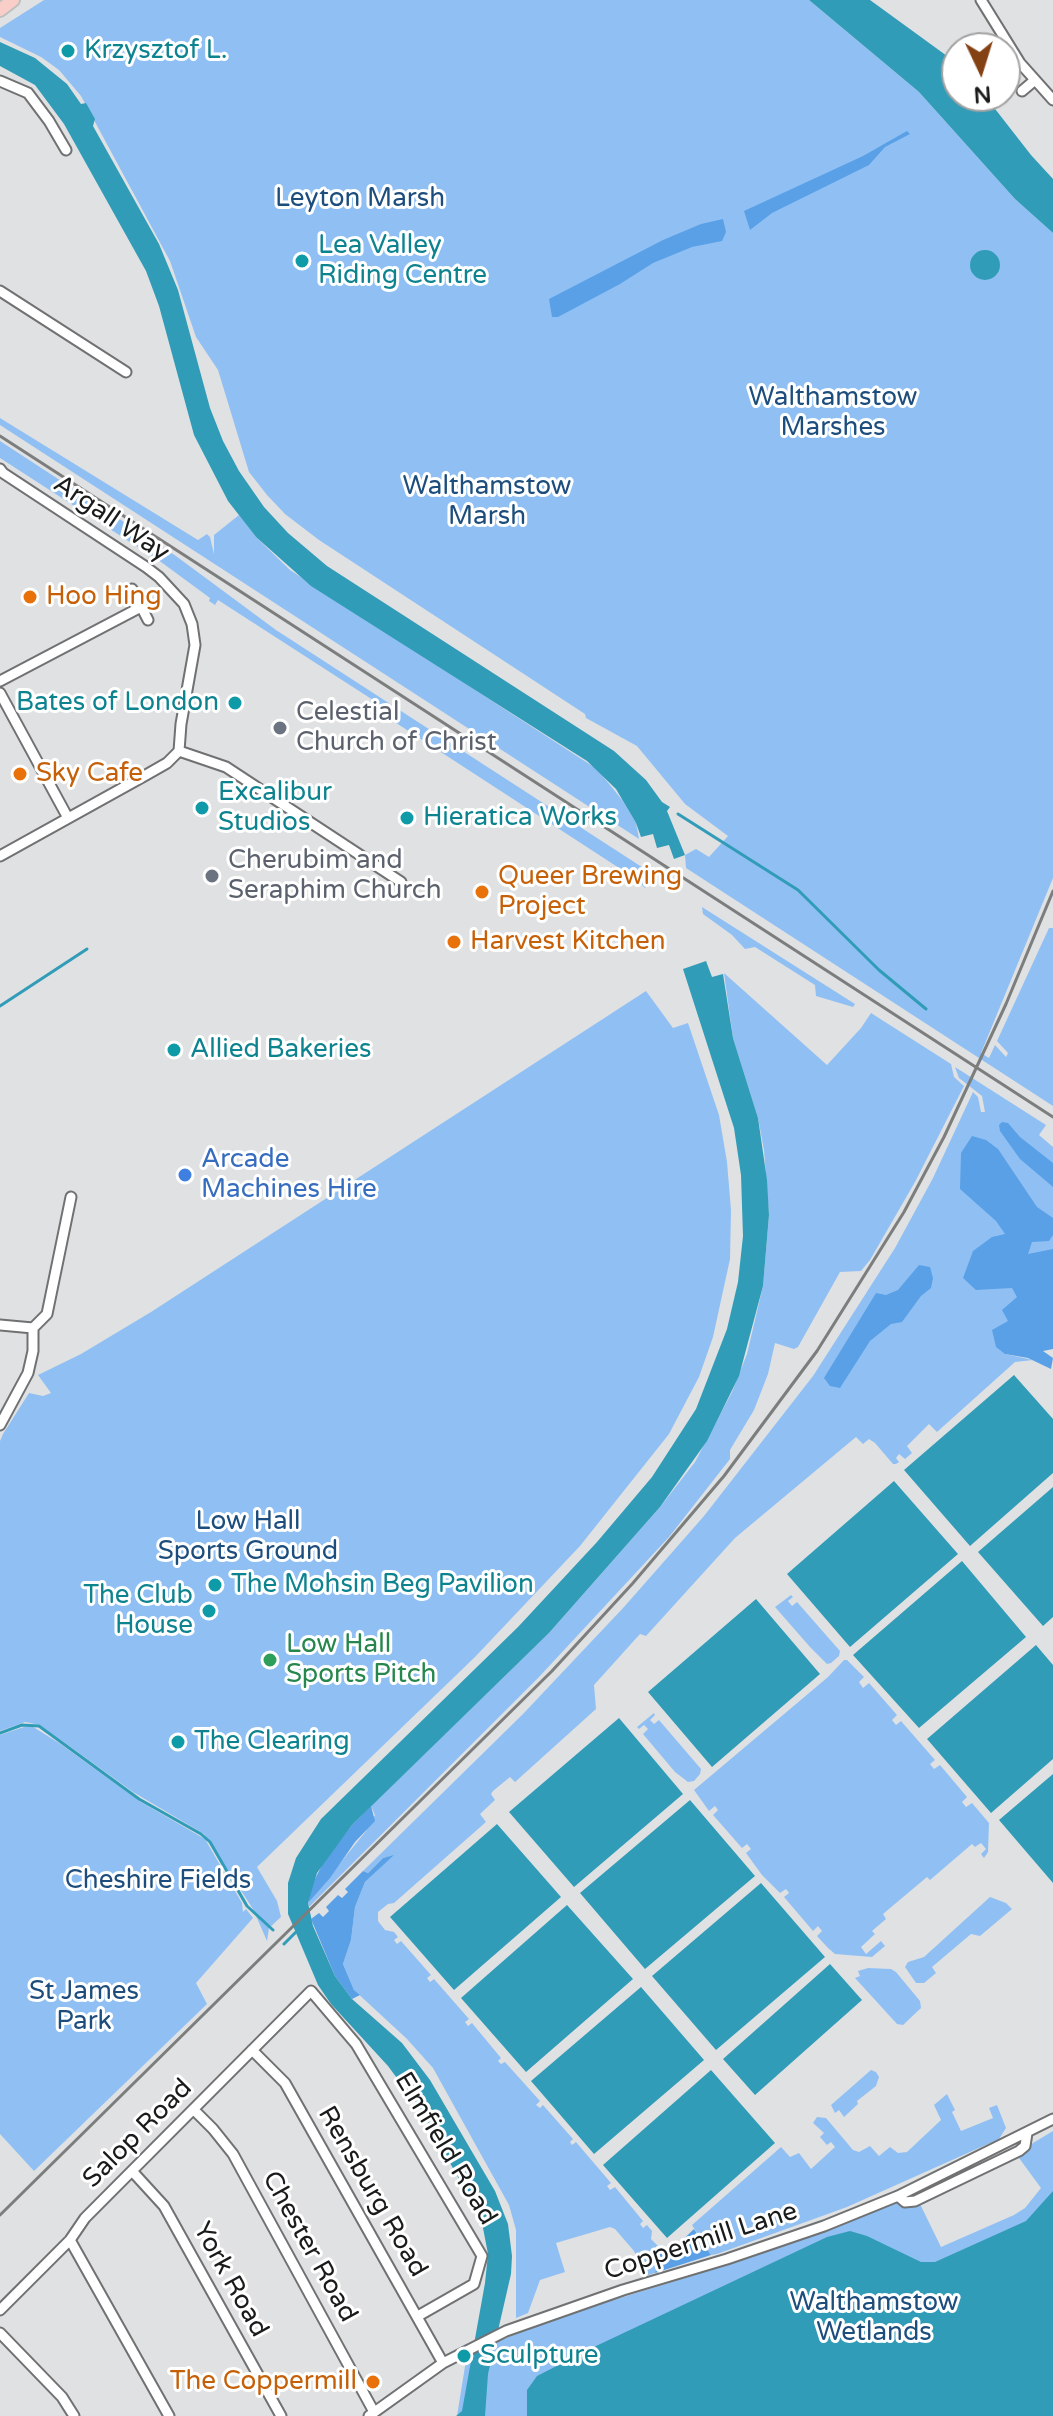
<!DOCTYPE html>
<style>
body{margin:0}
#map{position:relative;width:1053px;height:2416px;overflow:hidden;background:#e0e1e2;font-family:"Varela Round",sans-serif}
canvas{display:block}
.north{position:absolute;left:941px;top:32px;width:80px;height:80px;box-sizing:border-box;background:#fff;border:2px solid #a3a3a3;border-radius:50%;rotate:176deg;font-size:22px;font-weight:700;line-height:32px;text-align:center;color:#191a1a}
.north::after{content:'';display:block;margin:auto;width:28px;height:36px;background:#844114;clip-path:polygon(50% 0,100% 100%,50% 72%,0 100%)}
</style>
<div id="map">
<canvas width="1053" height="2416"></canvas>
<div class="north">N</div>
</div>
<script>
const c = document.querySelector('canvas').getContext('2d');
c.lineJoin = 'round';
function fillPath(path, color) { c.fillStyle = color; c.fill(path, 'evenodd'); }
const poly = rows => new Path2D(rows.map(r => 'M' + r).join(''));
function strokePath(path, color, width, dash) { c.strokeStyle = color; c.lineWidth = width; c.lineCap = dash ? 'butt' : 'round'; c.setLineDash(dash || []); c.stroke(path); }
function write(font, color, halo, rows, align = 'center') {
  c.font = font + ' "Varela Round",sans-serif'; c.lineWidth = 6; c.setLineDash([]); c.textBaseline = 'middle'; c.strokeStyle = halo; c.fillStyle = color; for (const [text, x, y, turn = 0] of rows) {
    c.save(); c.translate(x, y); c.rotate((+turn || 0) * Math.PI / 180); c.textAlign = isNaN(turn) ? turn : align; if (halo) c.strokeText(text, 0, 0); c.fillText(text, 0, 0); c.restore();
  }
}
fillPath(poly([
 [44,0,809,0,919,92,1015,199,1053,233,1053,878,981,1053,989,1058,995,1045,1006,1057,1008,1053,997,1041,1049,928,1053,928,1053,1106,686,868,685,855,696,849,709,857,728,836,685,804,637,746,586,718,585,714,319,540,285,514,267,495,249,472,218,370,196,337,170,261,81,96,59,70,41,57,0,37,0,28],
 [0,418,198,540,207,534,210,537,214,554,214,535,239,515,256,537,290,570,597,769,623,801,636,823,639,839,0,425],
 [0,441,176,556,276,630,648,871,647,885,645,888,636,879,387,717,390,711,218,600,215,605,209,601,210,598,161,562,0,458],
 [702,907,855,1004,853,1007,816,996,815,985,755,947,745,949,732,935,703,914],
 [724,973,827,1065,861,1028,871,1013,951,1064,954,1077,964,1086,915,1182,870,1260,861,1271,840,1272,798,1347,794,1349,775,1343,768,1374,754,1410,730,1450,730,1459,669,1537,539,1677,309,1907,308,1903,366,1831,375,1815,371,1806,549,1633,660,1507,695,1462,732,1392,747,1354,763,1286,769,1215,764,1150,758,1118,733,1038],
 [646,991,673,1028,688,1023,719,1115,727,1162,731,1210,730,1259,713,1337,699,1377,669,1434,580,1546,475,1657,257,1867,277,1901,281,1917,269,1928,267,1941,253,1909,204,1834,133,1792,40,1725,25,1722,0,1731,0,1441,3,1434,29,1393,43,1396,51,1393,38,1375,81,1354,151,1312],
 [955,1067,1046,1125,1039,1135,1053,1147,1053,1330,1005,1354,1033,1360,1015,1362,937,1432,929,1424,907,1446,912,1453,905,1459,899,1454,896,1458,899,1462,896,1464,893,1464,875,1443,869,1439,863,1444,856,1437,735,1538,646,1636,640,1634,594,1685,596,1709,515,1782,510,1777,493,1791,491,1794,495,1800,480,1814,486,1822,394,1903,388,1904,378,1912,378,1921,385,1930,394,1932,398,1937,394,1940,397,1944,401,1941,431,1975,427,1978,430,1982,434,1979,469,2019,465,2022,468,2026,472,2023,501,2058,498,2061,501,2064,505,2062,540,2101,536,2105,540,2108,543,2105,573,2139,570,2142,572,2145,576,2142,611,2183,607,2186,610,2190,615,2187,643,2221,640,2224,643,2228,647,2225,652,2231,651,2239,661,2249,655,2273,645,2276,634,2251,615,2229,610,2227,556,2243,565,2272,540,2280,528,2313,516,2318,516,2230,509,2205,433,2068,407,2039,354,1990,343,1964,351,1940,355,1907,365,1882,392,1856,383,1858,368,1873,363,1871,523,1714,624,1607,704,1516,813,1376,895,1248,933,1178,973,1092,978,1097,981,1112,985,1112,982,1096,959,1078],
 [791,1595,793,1597,788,1601,792,1606,797,1602,840,1651,839,1656,831,1663,827,1664,810,1647,775,1607],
 [844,1660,847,1660,864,1677,859,1682,863,1688,869,1683,897,1715,892,1720,896,1725,901,1721,935,1760,930,1764,934,1769,940,1765,967,1797,962,1802,966,1807,972,1803,989,1823,988,1852,984,1858,981,1854,986,1849,981,1843,975,1847,972,1844,930,1880,927,1877,883,1914,886,1919,872,1931,875,1934,861,1947,866,1954,881,1941,885,1946,872,1957,835,1954,828,1948,817,1936,822,1931,818,1926,813,1931,784,1897,789,1893,786,1889,780,1893,762,1875,746,1853,751,1849,747,1844,742,1848,713,1815,718,1810,715,1806,709,1811,694,1790,828,1677],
 [654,1713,655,1715,650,1720,654,1724,659,1720,701,1769,700,1774,694,1781,688,1782,675,1772,643,1734,648,1729,644,1725,639,1729,637,1727],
 [30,1725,59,1743,141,1802,205,1839,242,1903,243,1912,246,1909,253,1918,196,1983,207,2004,34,2171,0,2134,0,1735],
 [990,1897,1006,1903,1012,1909,980,1936,971,1934,932,1967,936,1973,924,1983,916,1983,905,1967,908,1962,924,1957],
 [868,1968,891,1969,896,1972,920,2001,921,2008,903,2025,897,2024,855,1978,860,1976,858,1971],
 [871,2070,876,2072,879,2077,876,2086,857,2101,858,2104,844,2117,839,2110,835,2113,831,2105],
 [947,2094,955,2110,952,2112,961,2131,993,2118,989,2108,997,2105,1006,2128,999,2139,847,2207,717,2254,711,2255,692,2225,781,2147,790,2157,799,2153,811,2169,835,2147,831,2142,827,2145,820,2137,824,2133,813,2123,817,2117,826,2118,853,2150,859,2152,870,2146,879,2156,890,2147,898,2153,907,2152,941,2120,934,2105],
 [1053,2131,1053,2416,457,2416,467,2354,555,2318,740,2261,897,2203,905,2207,920,2204,941,2247,1014,2215,1025,2208,1041,2188,1019,2158,1033,2143]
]), '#90c0f3');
fillPath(poly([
 [907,131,910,134,885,147,869,165,772,213,750,230,744,211,863,156],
 [723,219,726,232,722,241,692,247,653,263,620,284,558,317,552,317,549,299,663,240,701,224],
 [1002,1122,1008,1123,1020,1137,1053,1163,1053,1187,1020,1159,1000,1131,999,1125],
 [972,1136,986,1140,998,1149,1037,1207,1053,1218,1053,1235,1049,1241,1032,1242,1028,1254,1053,1249,1053,1349,1043,1351,1053,1358,1051,1369,1028,1358,1005,1354,996,1347,992,1330,1008,1321,1002,1310,1017,1297,1012,1288,976,1290,963,1278,973,1251,992,1237,1005,1234,996,1221,960,1189,961,1153],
 [919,1265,930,1267,933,1278,931,1288,921,1296,902,1322,891,1324,870,1341,840,1388,830,1386,824,1378,876,1293,886,1295,898,1290],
 [371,1806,375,1821,355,1842,330,1878,308,1903,312,1885,324,1861,352,1825],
 [394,1855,365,1882,355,1907,351,1940,343,1964,354,1990,360,1995,352,1999,335,1976,311,1919,319,1913,323,1917,329,1911,326,1907,338,1895,342,1898,348,1892,345,1889,363,1871,368,1873,383,1858],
 [694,2229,711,2255,655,2273,661,2249,672,2250]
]), '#59a0e7');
fillPath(poly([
 [809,0,870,0,947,56,957,66,957,96,985,96,1031,155,1053,179,1053,233,1015,199,919,92],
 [0,42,35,58,67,84,81,104,86,103,95,119,93,126,159,244,178,290,210,408,223,441,239,471,264,507,288,533,327,566,614,751,646,780,662,802,670,807,667,811,685,855,674,859,669,845,657,848,653,834,641,837,636,823,616,789,587,761,311,586,256,537,228,501,194,435,159,306,146,271,64,124,35,85,0,66],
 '970 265a15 15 0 1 1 30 0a15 15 0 1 1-30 0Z',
 [706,961,712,977,723,974,733,1038,758,1118,767,1180,769,1215,763,1286,739,1376,707,1441,660,1507,549,1633,352,1825,317,1873,308,1903,313,1926,335,1976,352,1999,402,2043,430,2080,495,2191,508,2224,512,2256,511,2274,488,2374,485,2416,456,2416,462,2411,485,2283,488,2254,483,2228,476,2209,419,2108,388,2066,331,2004,318,1985,288,1914,288,1883,296,1858,321,1819,518,1627,597,1542,652,1477,696,1409,727,1329,738,1282,743,1236,741,1175,734,1128,683,969],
 [1014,1375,1053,1419,1053,1473,970,1546,904,1470],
 [894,1481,958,1554,850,1647,787,1574],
 [1053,1487,1053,1617,1043,1626,978,1552],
 [962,1561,1026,1637,919,1728,853,1655],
 [756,1599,820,1674,712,1767,648,1692],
 [1036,1645,1053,1665,1053,1759,991,1813,927,1739],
 [619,1718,683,1794,574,1887,509,1812],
 [1053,1774,1053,1883,999,1820],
 [690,1800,755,1876,645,1969,580,1893],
 [497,1824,561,1897,454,1990,390,1917],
 [761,1883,825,1957,716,2050,652,1976],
 [567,1905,633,1979,526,2072,461,1998],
 [830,1964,862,2000,755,2095,723,2059],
 [641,1987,704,2060,594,2154,531,2081],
 [711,2070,775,2143,667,2238,603,2165],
 [1053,2191,1053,2416,527,2416,527,2390,537,2376,596,2346,827,2237,850,2231,867,2236,921,2262,935,2262,1026,2221]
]), '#319cb8');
strokePath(poly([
 [678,814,798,890,879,970,926,1009],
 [0,1006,87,949],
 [0,1733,22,1725,39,1726,139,1799,201,1834,210,1842,247,1906,273,1930],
 [284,1944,298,1930]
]), '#319cb8', 3);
const minor = poly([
 [981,0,1020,63,1053,100],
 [0,81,28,93,49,121,66,150],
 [1022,91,1035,80],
 [0,291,126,372],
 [0,469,3,473,146,567,159,577,184,604,192,624,195,645,181,724,179,751],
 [132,589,148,620],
 [0,681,141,607],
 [0,693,68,818],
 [179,751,226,767,401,882],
 [0,856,146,775,167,763,179,751],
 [0,1325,33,1328,47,1314,71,1197],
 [0,1425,28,1373,33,1351,33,1328],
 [252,2050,285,2083,443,2363],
 [194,2110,213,2129,233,2154,374,2412],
 [132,2171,164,2206,281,2416],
 [898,2196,905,2202,915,2201,1019,2151,1025,2146,1027,2133],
 [70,2240,169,2416],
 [0,2310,70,2240,85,2218,311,1991,356,2044,482,2256,474,2284,418,2316],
 [0,2333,62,2397,74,2416],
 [369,2416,443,2363,506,2331,623,2290,727,2259,824,2226,898,2196,1053,2119]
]);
const major = poly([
 [0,10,13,0]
]);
strokePath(minor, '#707172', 13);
strokePath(major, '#bfbfbf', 16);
strokePath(minor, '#fff', 9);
strokePath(major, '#f9cec8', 12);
strokePath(poly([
 [0,436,1053,1117],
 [0,2215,552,1671,633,1583,724,1476,817,1351,904,1212,944,1137,1006,1004,1053,891]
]), '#7c7d7d', 3);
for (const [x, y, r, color] of [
 [68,51,8,"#0f9aa8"],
 [302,261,8,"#0f9aa8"],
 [30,597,8,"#e8710a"],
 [235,703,8,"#0f9aa8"],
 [280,728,8,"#6b7280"],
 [20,774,8,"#e8710a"],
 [202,808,8,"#0f9aa8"],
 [407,818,8,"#0f9aa8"],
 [212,876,8,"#6b7280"],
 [482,892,8,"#e8710a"],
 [454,942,8,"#e8710a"],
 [174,1050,8,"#0f9aa8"],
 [185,1175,8,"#3f7fe0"],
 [215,1585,8,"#0f9aa8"],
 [209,1611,8,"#0f9aa8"],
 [270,1660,8,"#2e9e5b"],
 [178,1742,8,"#0f9aa8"],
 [464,2356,8,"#0f9aa8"],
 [373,2382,8,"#e8710a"]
]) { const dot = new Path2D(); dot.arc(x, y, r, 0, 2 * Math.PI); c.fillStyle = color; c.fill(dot); strokePath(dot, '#fff', 3); }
write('26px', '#0d838f', '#fff', [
 ["Krzysztof L.",84,51],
 ["Lea Valley",318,246],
 ["Riding Centre",318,276],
 ["Bates of London",219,703,"right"],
 ["Excalibur",218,793],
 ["Studios",218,823],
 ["Hieratica Works",423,818],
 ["Allied Bakeries",190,1050],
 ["The Mohsin Beg Pavilion",231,1585],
 ["The Club",193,1596,"right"],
 ["House",193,1626,"right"],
 ["The Clearing",194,1742],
 ["Sculpture",480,2356]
], 'left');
write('26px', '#1c4d7c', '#fff', [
 ["Leyton Marsh",360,199],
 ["Walthamstow",833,398],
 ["Marshes",833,428],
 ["Walthamstow",487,487],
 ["Marsh",487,517],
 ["Low Hall",248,1522],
 ["Sports Ground",248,1552],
 ["Cheshire Fields",158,1881],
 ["St James",84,1992],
 ["Park",84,2022],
 ["Walthamstow",874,2303],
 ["Wetlands",874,2333]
]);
write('26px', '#191a1a', '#fff', [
 ["Argall Way",111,519,34],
 ["Salop Road",138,2134,-45],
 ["Elmfield Road",445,2149,59],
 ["Rensburg Road",372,2192,60],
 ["Coppermill Lane",701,2242,-18],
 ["Chester Road",309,2247,61],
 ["York Road",230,2280,61]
]);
write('26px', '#c56008', '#fff', [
 ["Hoo Hing",46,597],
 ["Sky Cafe",36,774],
 ["Queer Brewing",498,877],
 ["Project",498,907],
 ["Harvest Kitchen",470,942],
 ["The Coppermill",357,2382,"right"]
], 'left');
write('26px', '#5b616d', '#fff', [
 ["Celestial",296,713],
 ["Church of Christ",296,743],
 ["Cherubim and",228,861],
 ["Seraphim Church",228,891]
], 'left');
write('26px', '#366cbe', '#fff', [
 ["Arcade",201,1160],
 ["Machines Hire",201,1190]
], 'left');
write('26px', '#27864d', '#fff', [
 ["Low Hall",286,1645],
 ["Sports Pitch",286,1675]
], 'left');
</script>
